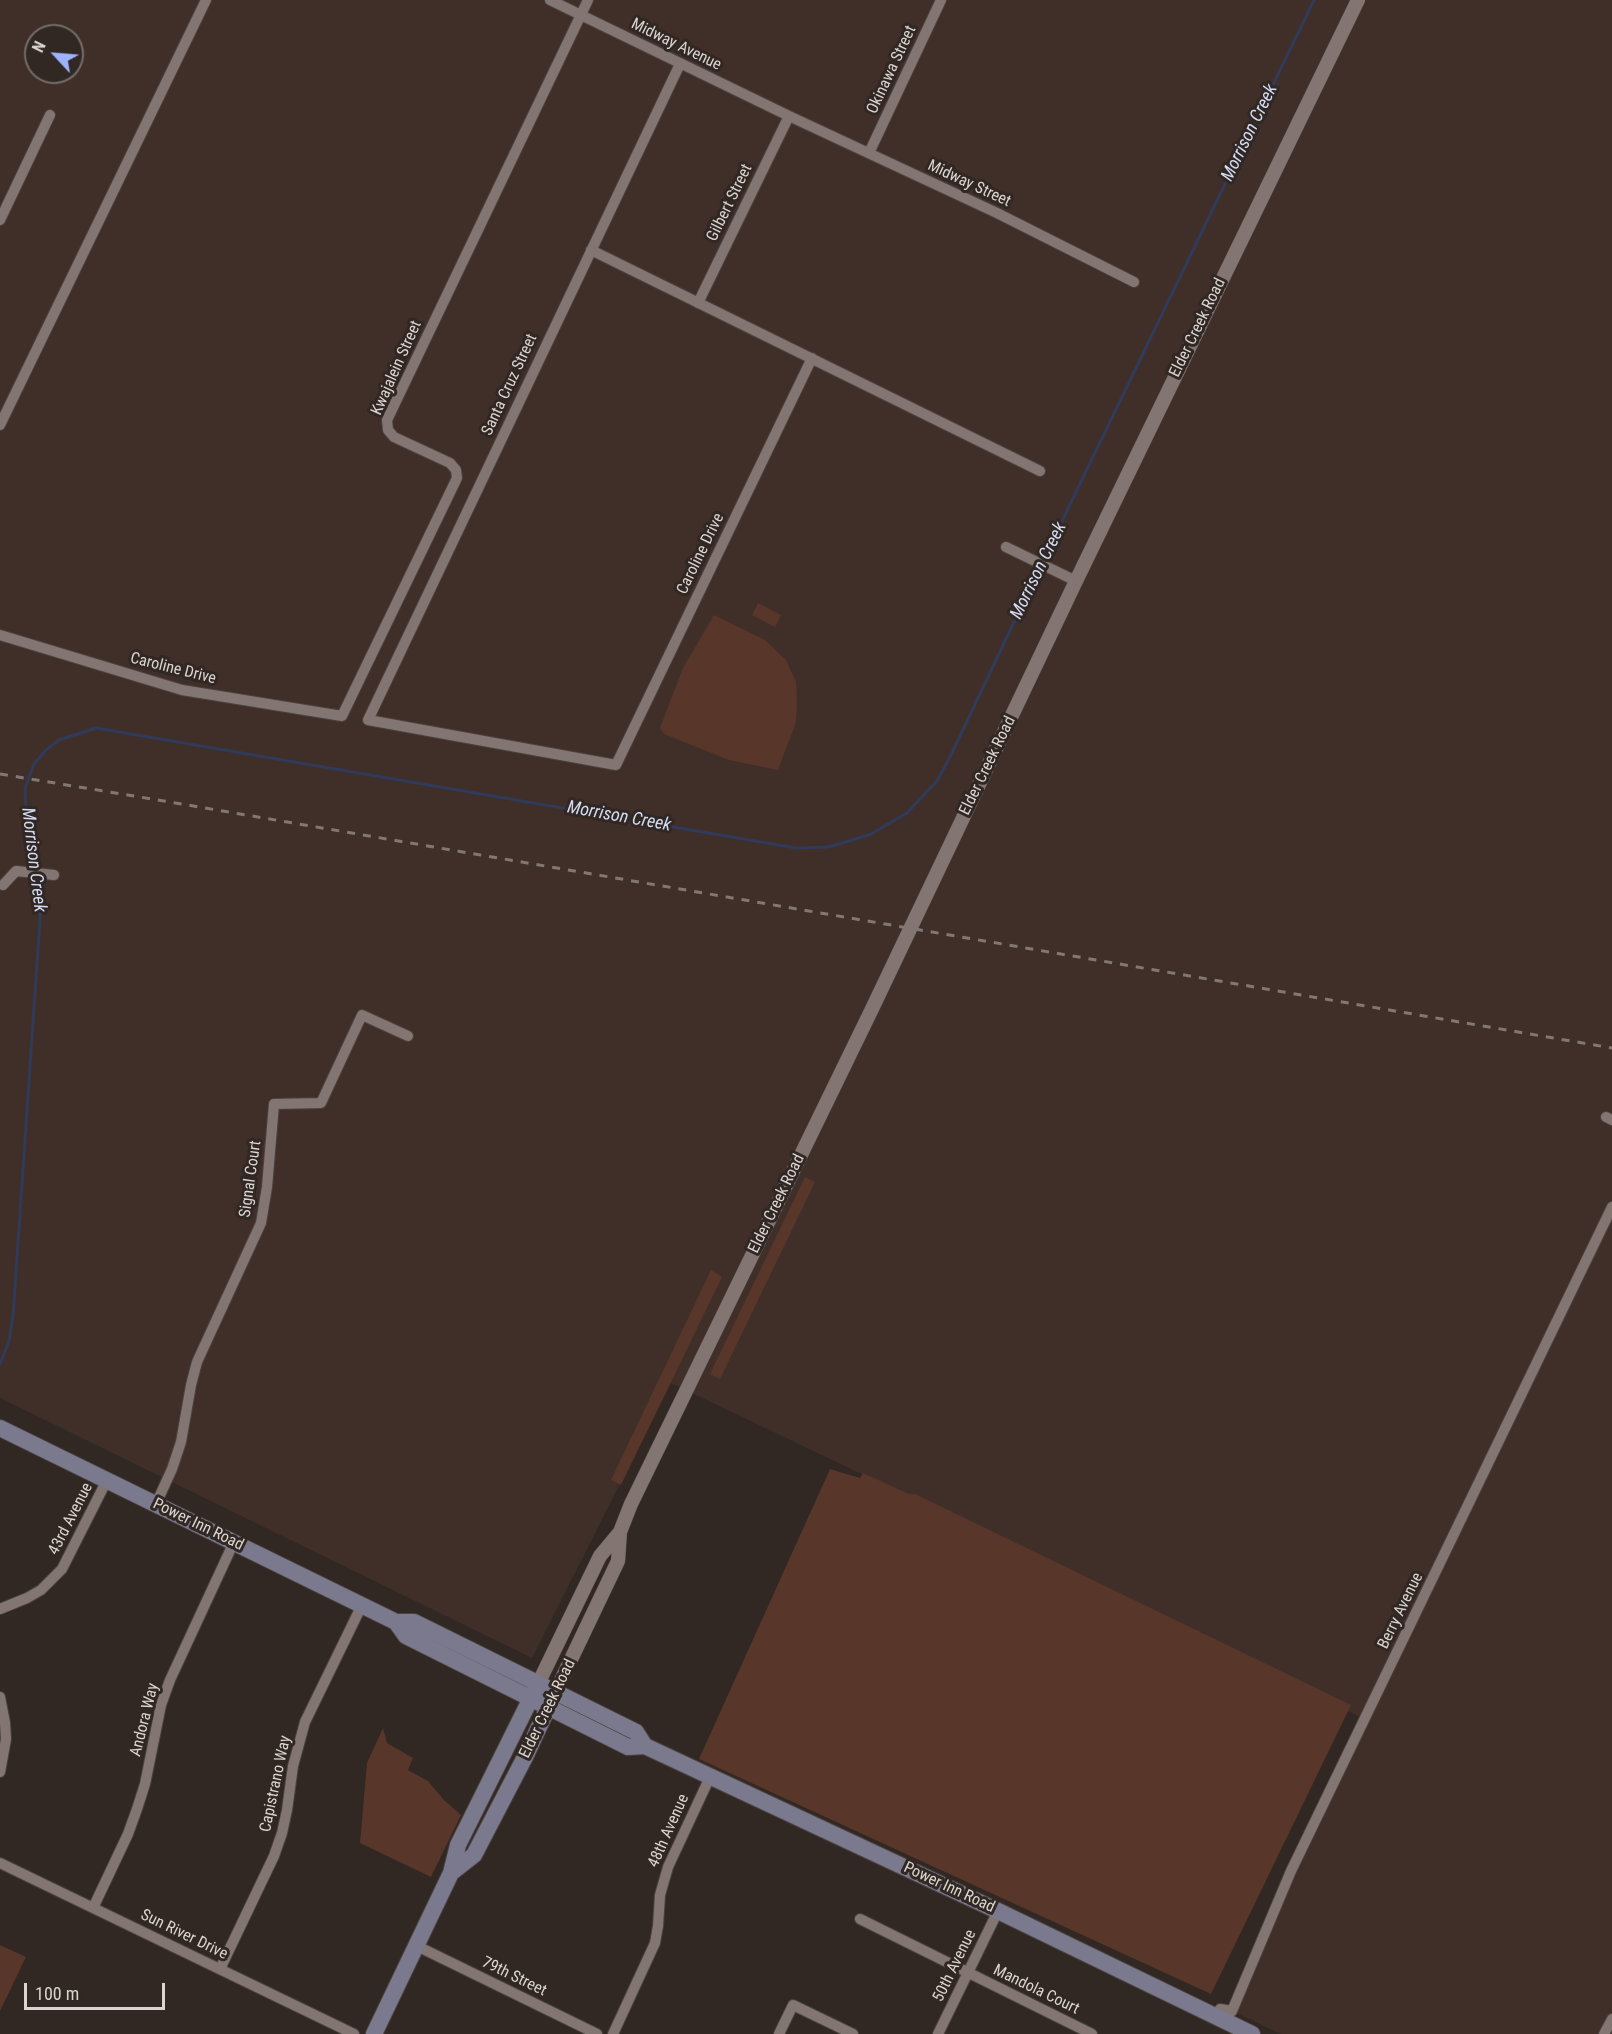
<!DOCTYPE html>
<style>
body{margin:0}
#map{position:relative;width:1612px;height:2034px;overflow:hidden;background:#312723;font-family:"Roboto Condensed",sans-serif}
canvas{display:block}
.north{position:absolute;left:24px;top:24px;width:60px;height:60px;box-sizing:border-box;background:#312723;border:2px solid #756c69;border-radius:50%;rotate:296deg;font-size:16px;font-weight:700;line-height:24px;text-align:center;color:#dbd4d1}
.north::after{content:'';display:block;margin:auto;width:21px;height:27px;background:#9cb4fd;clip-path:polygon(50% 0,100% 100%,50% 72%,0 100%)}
.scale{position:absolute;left:24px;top:1983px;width:141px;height:27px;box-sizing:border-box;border:3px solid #dbd4d1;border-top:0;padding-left:8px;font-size:18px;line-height:21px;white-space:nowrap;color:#dbd4d1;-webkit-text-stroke:4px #312723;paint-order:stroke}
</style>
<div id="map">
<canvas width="1612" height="2034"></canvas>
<div class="north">N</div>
<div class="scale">100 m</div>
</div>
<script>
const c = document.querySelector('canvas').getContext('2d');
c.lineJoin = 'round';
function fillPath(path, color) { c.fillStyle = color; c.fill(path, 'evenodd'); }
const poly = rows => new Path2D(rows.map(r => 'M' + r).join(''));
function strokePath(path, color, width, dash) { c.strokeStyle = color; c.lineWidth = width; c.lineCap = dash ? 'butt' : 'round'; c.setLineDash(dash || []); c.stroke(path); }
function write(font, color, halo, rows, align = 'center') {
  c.font = font + ' "Roboto Condensed",sans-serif'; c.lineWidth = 6; c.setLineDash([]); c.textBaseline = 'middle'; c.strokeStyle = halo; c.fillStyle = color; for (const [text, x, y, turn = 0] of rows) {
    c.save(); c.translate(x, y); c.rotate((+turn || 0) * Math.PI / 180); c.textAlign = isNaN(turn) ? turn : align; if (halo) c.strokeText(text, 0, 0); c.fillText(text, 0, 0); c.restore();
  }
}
fillPath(poly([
 [0,0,1612,0,1612,2034,1281,2034,1232,2011,1368,1721,918,1501,671,1383,532,1658,0,1398],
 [36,36,72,36,72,72,36,72]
]), '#402f29');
fillPath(poly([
 [758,603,781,615,775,627,752,615],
 [714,615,765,640,786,660,796,682,797,703,796,722,778,770,729,760,664,734,660,728,683,668],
 [805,1177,815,1182,720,1379,710,1374],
 [711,1270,722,1277,621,1485,611,1480],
 [830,1469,860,1478,863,1473,909,1494,915,1494,1351,1705,1211,1994,699,1759],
 [383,1728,387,1743,413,1758,408,1770,428,1781,444,1800,461,1815,431,1877,360,1843,367,1763],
 [0,1945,26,1957,0,2011]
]), '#58362a');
strokePath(poly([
 [0,1364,9,1341,13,1316,41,905,26,818,25,788,34,764,46,750,59,740,96,728,796,848,828,847,846,842,871,834,907,813,937,781,951,755,1061,523,1314,0]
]), '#303a59', 3);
const minor = poly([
 [550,0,789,116,997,213,1134,282],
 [680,64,368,720,616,765,812,358],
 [869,153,941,0],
 [0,220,50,115],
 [591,250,1040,471],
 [698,303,789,116],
 [0,425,206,0],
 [1006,547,1076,581],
 [0,635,182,690,342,716,457,478,456,470,450,463,394,437,388,430,387,420,588,0],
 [3,885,16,871,54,875],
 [1606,1117,1612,1120],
 [156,1504,172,1469,181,1442,191,1385,197,1362,261,1223,267,1187,274,1104,321,1103,362,1015,408,1036],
 [0,1609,27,1598,41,1590,62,1569,107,1480],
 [0,1697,5,1723,6,1739,0,1772],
 [0,1863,354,2034],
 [93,1908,128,1834,137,1809,145,1784,161,1705,170,1680,234,1542],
 [860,1919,1092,2034],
 [417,1946,597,2034],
 [220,1969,274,1856,282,1833,287,1810,293,1766,305,1722,362,1605],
 [1216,2017,1220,2009,1232,2011,1291,1871,1612,1207],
 [613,2034,655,1943,658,1926,660,1895,668,1867,710,1777],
 [779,2034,793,2005,853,2034],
 [938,2034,998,1911],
 [1604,2034,1612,2019]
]);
const tertiary = poly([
 [538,1684,600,1556,620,1532,631,1504,871,1011,1076,581,1358,0],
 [555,1693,618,1561,620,1532]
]);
const secondary = poly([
 [0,1428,396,1622,414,1622,636,1732,645,1746],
 [396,1622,406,1636,628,1747,645,1746,998,1911,1252,2034],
 [451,1873,474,1855,525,1757,552,1699],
 [374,2034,451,1873,458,1845,535,1690]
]);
strokePath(minor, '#4b4340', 12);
strokePath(tertiary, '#4b4340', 15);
strokePath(secondary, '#4b4340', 18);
strokePath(minor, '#837672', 10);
strokePath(tertiary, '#837672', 14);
strokePath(secondary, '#7b798e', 16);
strokePath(poly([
 [0,774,164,801,1612,1048]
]), '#817874', 3, [8, 8]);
write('16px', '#dbd4d1', '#312723', [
 ["Midway Avenue",676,45,26],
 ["Okinawa Street",892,70,-65],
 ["Midway Street",969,184,25],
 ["Gilbert Street",730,203,-64],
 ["Elder Creek Road",1198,328,-64],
 ["Kwajalein Street",397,368,-66],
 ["Santa Cruz Street",510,385,-65],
 ["Caroline Drive",701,554,-64],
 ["Caroline Drive",173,669,14],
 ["Elder Creek Road",988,766,-64],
 ["Signal Court",251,1179,-82],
 ["Elder Creek Road",777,1204,-64],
 ["43rd Avenue",71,1519,-63],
 ["Power Inn Road",198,1525,26],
 ["Berry Avenue",1401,1611,-64],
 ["Elder Creek Road",548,1709,-64],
 ["Andora Way",145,1720,-76],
 ["Capistrano Way",276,1784,-78],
 ["48th Avenue",669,1831,-66],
 ["Power Inn Road",949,1888,25],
 ["Sun River Drive",184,1935,26],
 ["50th Avenue",955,1966,-64],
 ["79th Street",514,1977,26],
 ["Mandola Court",1036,1990,26]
]);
write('italic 18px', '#d3dcf4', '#312723', [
 ["Morrison Creek",1250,133,-64],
 ["Morrison Creek",1039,571,-64],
 ["Morrison Creek",619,817,10],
 ["Morrison Creek",33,860,83]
]);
</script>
